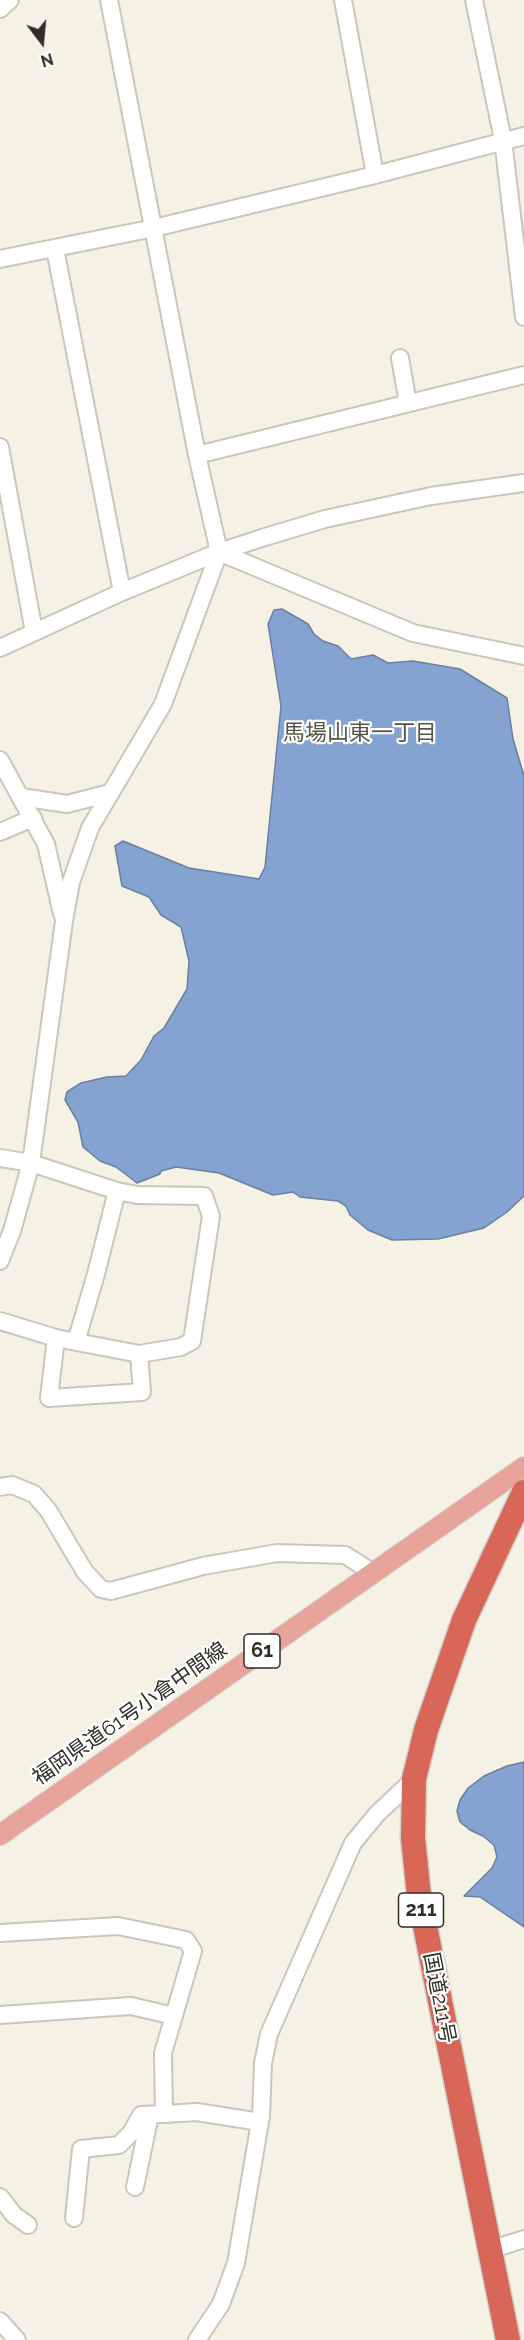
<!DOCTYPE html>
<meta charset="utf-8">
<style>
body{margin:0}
#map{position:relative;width:524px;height:2340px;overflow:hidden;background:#f5f1e5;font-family:Raleway,sans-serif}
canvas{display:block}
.north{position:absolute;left:12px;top:12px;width:60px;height:60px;-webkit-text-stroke:4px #fff;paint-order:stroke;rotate:164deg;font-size:16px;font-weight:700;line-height:24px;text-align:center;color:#2e2d28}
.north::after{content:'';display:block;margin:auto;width:21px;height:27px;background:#2e2d28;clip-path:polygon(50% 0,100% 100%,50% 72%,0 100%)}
</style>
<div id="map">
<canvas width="524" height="2340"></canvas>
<div class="north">N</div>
</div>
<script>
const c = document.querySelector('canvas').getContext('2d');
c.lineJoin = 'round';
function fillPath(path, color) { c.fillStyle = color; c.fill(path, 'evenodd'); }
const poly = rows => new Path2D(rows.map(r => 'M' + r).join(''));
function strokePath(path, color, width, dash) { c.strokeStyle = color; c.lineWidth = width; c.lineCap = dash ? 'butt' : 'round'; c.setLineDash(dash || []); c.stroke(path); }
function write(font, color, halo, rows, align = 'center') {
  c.font = font + ' Raleway,"Noto Sans JP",sans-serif'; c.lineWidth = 4.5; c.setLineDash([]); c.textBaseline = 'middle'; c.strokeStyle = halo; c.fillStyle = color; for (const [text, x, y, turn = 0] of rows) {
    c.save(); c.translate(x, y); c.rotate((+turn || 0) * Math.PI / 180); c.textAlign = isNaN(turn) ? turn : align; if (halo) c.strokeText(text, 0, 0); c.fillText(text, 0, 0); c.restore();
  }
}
const water = poly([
 [282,609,308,624,314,634,323,641,338,646,351,659,373,655,388,663,413,661,460,669,507,698,513,739,524,776,524,1196,507,1212,484,1228,438,1239,392,1240,368,1230,350,1215,346,1206,338,1201,300,1197,293,1192,273,1195,219,1173,176,1167,161,1171,160,1174,137,1183,116,1167,100,1161,83,1147,78,1122,65,1100,67,1092,81,1083,107,1077,126,1076,141,1060,154,1036,164,1028,187,989,189,961,181,927,161,915,149,897,122,886,115,846,123,841,189,868,259,879,265,867,281,706,268,624,274,610,282,609],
 [524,1762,524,1927,480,1897,464,1896,492,1868,497,1857,494,1845,483,1836,470,1830,460,1822,457,1811,460,1800,468,1788,484,1776,507,1766,524,1762]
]);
fillPath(water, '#84a3d0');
strokePath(water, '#6a809e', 1.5);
const minor = poly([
 [343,0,375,175],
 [474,0,503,140,524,317],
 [0,9,10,0],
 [55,249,122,592],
 [0,259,154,228,375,175,524,136],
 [400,358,408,403],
 [0,447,34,632],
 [197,455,524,375],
 [219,552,413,633,524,656],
 [0,648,122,592,219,552,265,537,325,519,431,496,524,483],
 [0,760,46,844,62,914],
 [21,797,67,804,110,793],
 [0,832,33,818],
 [0,1158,31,1163,117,1191,137,1195,204,1196,211,1216,192,1341,181,1347,139,1354,56,1338,0,1321],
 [0,1261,12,1231,31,1163,64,921,71,882,90,828,163,704,219,552,197,455,109,0],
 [56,1338,49,1398,142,1392,139,1354],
 [76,1342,96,1274,117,1191],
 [0,1487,12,1485,34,1494,48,1510,85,1572,101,1589,111,1591,203,1566,277,1553,345,1555,372,1572],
 [0,1933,118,1926,186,1940,193,1951,163,2053,164,2114,197,2112,260,2122],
 [0,2015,131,2006,174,2016],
 [135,2187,150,2115],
 [0,2197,14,2215,28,2225],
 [74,2218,81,2149,119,2145,131,2133,141,2115,164,2114],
 [490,2250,524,2239],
 [0,2321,17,2340],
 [197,2340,221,2304,236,2263,261,2116,263,2063,269,2034,353,1843,377,1814,414,1779]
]);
const major = poly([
 [0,1835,524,1467]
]);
const highway = poly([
 [508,2340,419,1896,413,1838,414,1779,426,1730,464,1620,524,1492]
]);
strokePath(minor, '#c9c6ba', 20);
strokePath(major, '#d1d1d0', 22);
strokePath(highway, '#d1d1d0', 27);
strokePath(minor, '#fff', 16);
strokePath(major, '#e8a49a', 20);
strokePath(highway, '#d86757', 24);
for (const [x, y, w] of [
 [262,1651,36],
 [421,1910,45]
]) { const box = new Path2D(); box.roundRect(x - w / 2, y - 17, w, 34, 4.5); c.fillStyle = '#fff'; c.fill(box); strokePath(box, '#2e2d28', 1.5); }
write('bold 20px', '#2e2d28', null, [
 ["61",262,1651],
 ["211",421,1910]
]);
write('21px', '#2e2d28', '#fff', [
 ["福岡県道61号小倉中間線",130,1714,-35],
 ["国道211号",439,1998,79]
]);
write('22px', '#57544a', '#fff', [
 ["馬場山東一丁目",360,733]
]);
</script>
